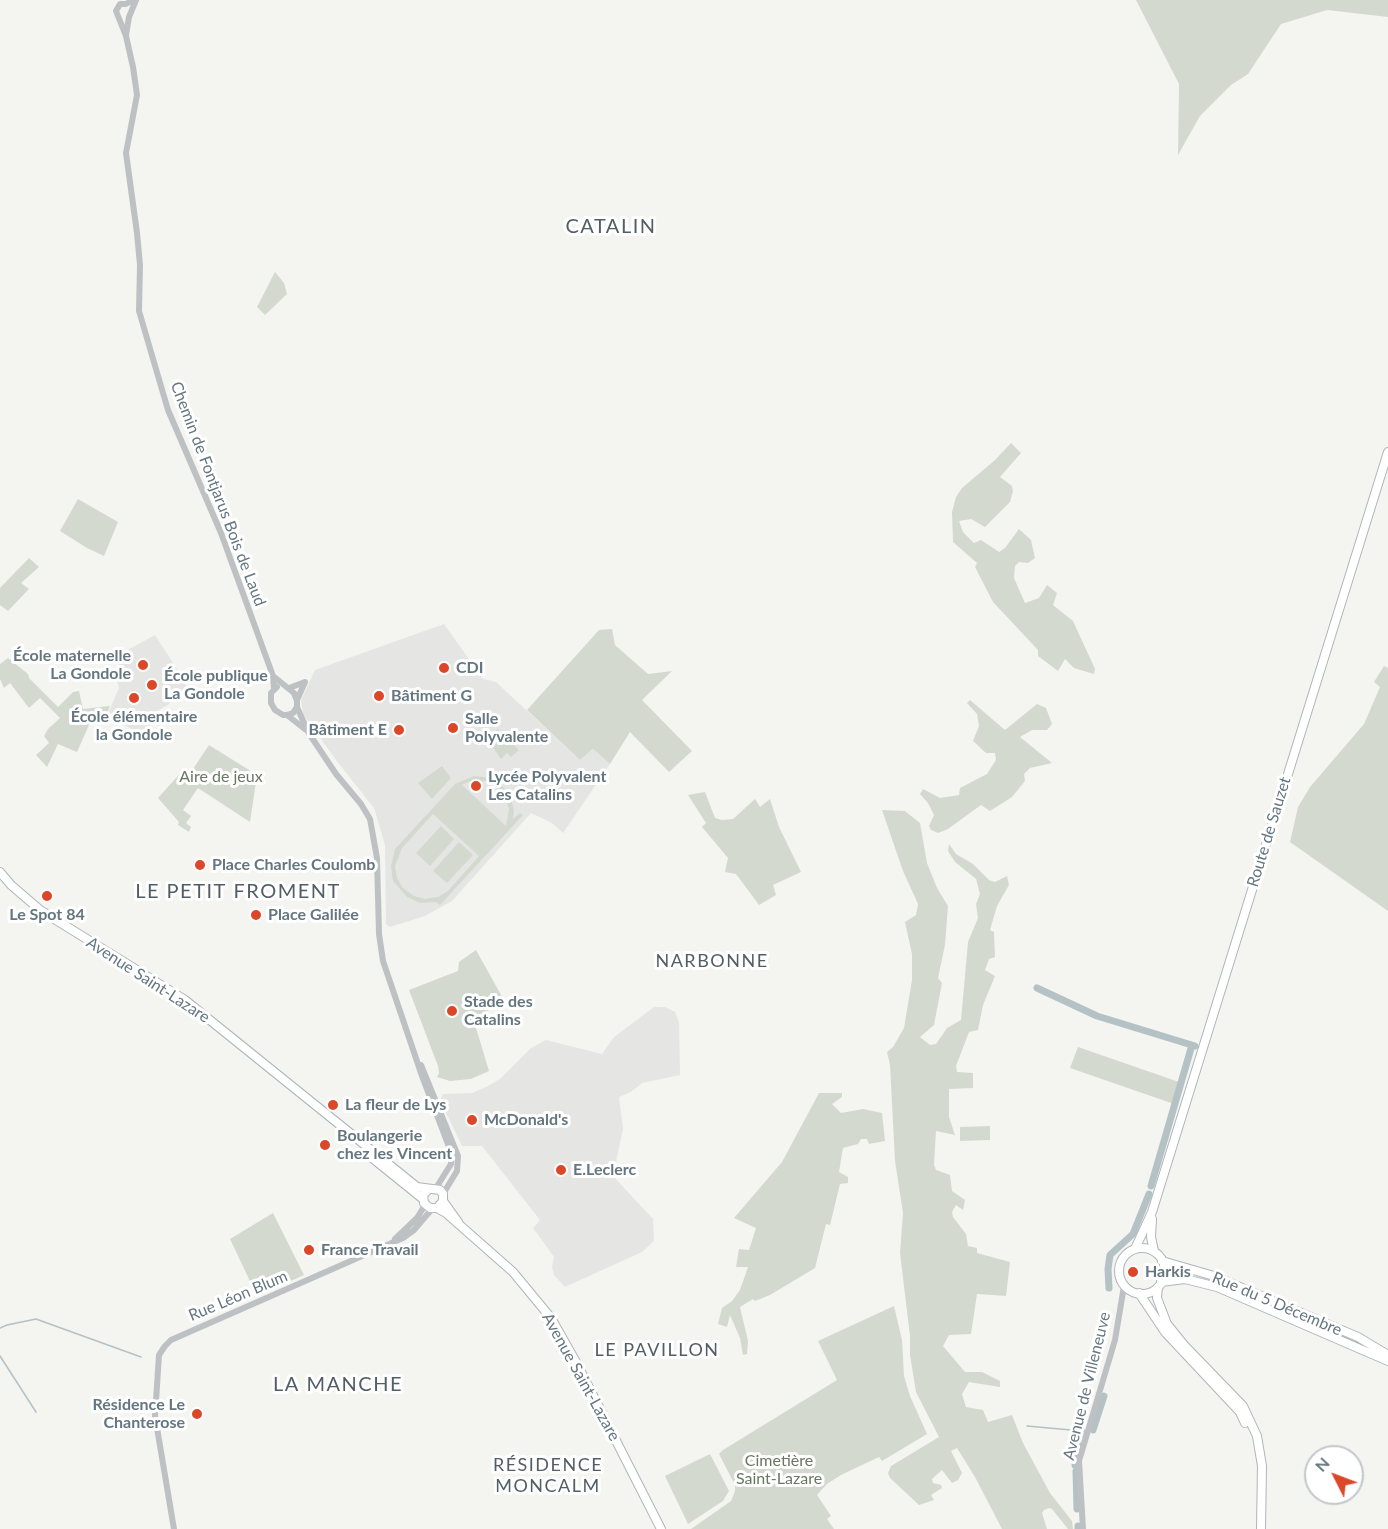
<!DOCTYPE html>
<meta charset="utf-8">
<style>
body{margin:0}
#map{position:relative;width:1388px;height:1529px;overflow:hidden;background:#f4f4f0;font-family:Lato,sans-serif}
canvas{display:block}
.north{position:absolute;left:1304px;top:1445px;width:60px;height:60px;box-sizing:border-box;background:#fff;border:2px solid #c1c8cc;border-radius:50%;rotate:312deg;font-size:16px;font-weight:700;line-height:24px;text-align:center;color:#647680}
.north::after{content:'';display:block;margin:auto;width:21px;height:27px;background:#dc4629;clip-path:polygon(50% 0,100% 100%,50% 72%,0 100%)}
</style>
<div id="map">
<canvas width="1388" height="1529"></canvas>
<div class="north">N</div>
</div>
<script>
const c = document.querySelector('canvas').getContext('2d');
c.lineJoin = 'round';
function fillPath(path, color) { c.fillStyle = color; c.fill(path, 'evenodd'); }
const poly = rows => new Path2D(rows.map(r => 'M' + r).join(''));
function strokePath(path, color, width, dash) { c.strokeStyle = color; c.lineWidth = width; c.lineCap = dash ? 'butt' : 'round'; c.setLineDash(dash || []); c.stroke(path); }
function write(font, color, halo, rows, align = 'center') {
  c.font = font + ' Lato,sans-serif'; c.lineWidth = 6; c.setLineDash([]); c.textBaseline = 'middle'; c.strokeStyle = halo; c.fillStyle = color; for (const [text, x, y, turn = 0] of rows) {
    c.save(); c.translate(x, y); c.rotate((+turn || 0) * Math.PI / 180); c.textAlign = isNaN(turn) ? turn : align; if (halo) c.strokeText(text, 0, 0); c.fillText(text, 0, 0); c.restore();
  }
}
fillPath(poly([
 [444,624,483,679,496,682,580,760,593,749,610,764,563,833,552,823,531,813,452,901,425,916,390,927,386,924,385,845,374,808,336,760,303,714,301,700,315,670],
 [155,635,186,683,186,690,172,698,169,704,156,712,157,717,140,738,130,728,107,716,119,688,114,669,120,667,116,653,126,651],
 [654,1007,665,1007,675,1012,679,1022,680,1075,642,1083,631,1092,619,1097,623,1129,613,1176,653,1219,654,1241,642,1252,565,1287,554,1275,552,1267,554,1257,533,1228,540,1220,482,1146,462,1146,440,1100,443,1094,472,1093,488,1086,500,1079,531,1048,546,1040,602,1054,614,1037]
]), '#e5e6e4');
fillPath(poly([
 [1136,0,1388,0,1388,17,1327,10,1281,24,1248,74,1231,85,1200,116,1178,155,1179,84],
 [275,272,284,283,287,294,265,315,257,307],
 [1011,443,1021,453,1000,477,1012,486,1013,491,1010,502,985,527,971,519,959,521,963,532,974,543,981,540,999,552,1005,548,1019,529,1031,540,1035,558,1028,563,1019,562,1015,566,1014,578,1025,603,1039,598,1047,585,1057,593,1053,605,1073,621,1095,669,1094,674,1074,668,1065,659,1058,671,1038,656,1038,650,993,602,975,567,977,563,953,542,952,512,956,497,962,488,995,460],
 [78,499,118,522,104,556,87,548,60,531],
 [29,558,39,567,21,583,29,589,8,611,0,605,0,588],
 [612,629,615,645,648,674,672,671,642,700,692,751,669,772,630,732,610,764,593,749,580,760,527,710,599,630],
 [8,658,28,674,29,678,58,707,73,692,79,691,83,709,110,706,104,721,93,716,77,752,58,744,47,767,36,755,49,743,44,736,48,729,60,718,40,698,29,708,10,683,4,688,0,679,0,664],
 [1384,666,1388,668,1388,911,1290,842,1298,807,1310,787,1364,724,1380,687,1374,682],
 [970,700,1005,730,1037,704,1046,708,1052,724,1047,730,1032,730,1020,737,1052,763,1030,768,1024,774,1025,781,1012,797,990,811,981,805,948,829,938,833,931,830,929,826,934,815,928,803,920,794,923,789,940,798,959,795,960,788,987,774,996,760,995,753,986,753,973,741,979,726,977,714,967,703],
 [498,729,519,750,511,757,507,753,501,759,486,738],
 [209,745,257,775,250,822,198,788,183,810,191,816,186,823,191,827,189,832,178,825,179,822,158,798,185,768,191,772],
 [442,766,451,778,432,799,418,783],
 [474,776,491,778,499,783,510,795,514,811,513,819,520,813,523,815,440,905,436,902,420,903,407,897,393,881,391,866,395,849,455,784],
 [470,781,486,781,494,785,504,794,509,809,506,826,462,785],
 [433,814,479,856,448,891,438,897,425,899,414,896,403,888,397,878,395,866,402,848],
 [705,792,715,818,722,820,733,819,755,799,760,807,770,799,779,827,801,872,773,885,776,895,759,905,736,874,725,872,728,858,702,827,706,823,688,795],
 [882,810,905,811,920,823,927,863,937,888,948,906,945,945,938,978,942,983,934,1025,920,1037,930,1045,936,1044,947,1028,961,1020,968,942,978,918,976,904,980,894,976,879,955,862,948,851,949,844,956,854,973,864,989,880,995,882,1007,876,1009,885,997,906,990,930,994,932,995,957,989,959,985,970,995,976,983,1005,978,1030,969,1032,956,1066,957,1072,973,1073,973,1088,949,1089,949,1117,955,1135,936,1131,934,1165,936,1170,950,1175,952,1191,965,1200,963,1210,956,1205,952,1212,953,1217,966,1234,968,1246,977,1248,977,1253,1010,1262,1006,1296,977,1294,971,1334,949,1335,943,1346,965,1372,982,1372,1000,1381,1000,1387,969,1382,962,1394,966,1407,983,1410,988,1422,1012,1415,1023,1443,1050,1493,1072,1521,1073,1529,1068,1529,1052,1509,1049,1508,1044,1510,1042,1513,1047,1529,1002,1529,975,1477,957,1448,951,1451,962,1473,958,1480,952,1483,942,1470,932,1479,933,1483,941,1485,942,1488,931,1495,934,1500,919,1505,890,1478,888,1473,891,1466,939,1437,916,1392,910,1355,910,1336,900,1253,903,1213,895,1161,890,1065,887,1052,893,1047,904,1028,912,980,912,954,905,922,916,915,918,904,903,871],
 [441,826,454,839,430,866,416,853],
 [459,842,473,855,447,883,433,871],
 [476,950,505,1002,473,1018,489,1071,471,1079,450,1081,437,1077,439,1073,438,1066,409,990,458,971,459,962],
 [1078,1047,1179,1082,1174,1104,1070,1068],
 [819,1093,842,1093,842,1097,832,1104,841,1113,863,1109,882,1113,885,1141,869,1144,867,1139,861,1139,858,1144,843,1148,839,1172,848,1177,848,1183,840,1184,830,1225,826,1224,815,1268,770,1295,755,1301,753,1299,740,1307,748,1341,747,1354,743,1355,740,1338,730,1315,727,1327,718,1324,722,1308,732,1301,740,1290,748,1267,736,1267,739,1249,749,1250,756,1228,734,1218,782,1162],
 [990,1126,990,1140,960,1141,960,1127],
 [273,1213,304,1275,257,1296,230,1239],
 [894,1306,902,1340,904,1376,910,1396,927,1434,882,1461,879,1457,841,1475,827,1484,817,1495,831,1516,827,1519,834,1529,691,1529,731,1501,735,1491,735,1485,719,1454,723,1450,837,1380,818,1341],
 [710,1454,729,1491,723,1501,688,1524,665,1476]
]), '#d4d9d0');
strokePath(poly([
 [0,1328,7,1325,36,1319,141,1357],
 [0,1356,36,1412],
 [1027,1426,1082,1431,1087,1414]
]), '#b4c1c5', 1.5);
strokePath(poly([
 [1037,988,1097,1016,1195,1046],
 [1151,1186,1192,1045],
 [1109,1288,1108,1269,1110,1255,1133,1234,1149,1194],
 [1093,1430,1104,1396],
 [1079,1444,1082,1431],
 [1076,1456,1078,1450],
 [1075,1465,1076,1461],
 [1076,1471,1077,1509],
 [1078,1526,1078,1529]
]), '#b4c1c5', 7);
const secondary = poly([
 [0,872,11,885,40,910,185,1000,417,1187,440,1190,443,1194,443,1201,437,1208,430,1208,424,1203,423,1195,428,1190],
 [366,1153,423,1199],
 [443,1201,458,1222],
 [437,1208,446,1213,513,1272,551,1318,576,1362,661,1529],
 [1152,1219,1151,1237,1154,1251],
 '1119 1271a23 23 0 1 1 46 0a23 23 0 1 1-46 0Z',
 [1135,1249,1152,1212,1388,452],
 [1162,1261,1214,1276,1358,1337,1388,1355],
 [1161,1282,1185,1279,1217,1287,1388,1361],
 [1158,1287,1157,1298,1167,1324,1184,1345,1243,1406,1257,1436,1262,1466,1261,1529],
 [1139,1293,1165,1332,1240,1412,1245,1423]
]);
strokePath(secondary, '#afb5b9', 10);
strokePath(poly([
 [133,0,126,4,120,4,116,11,126,36,133,67,137,95,126,153,137,233,140,265,139,311,168,410,221,533,273,676,274,689],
 [126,35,129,17,136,0],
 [273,676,294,693,297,701,297,707,308,732,336,774,361,804,370,819,377,858,379,934,383,961,422,1076,451,1152,451,1164,436,1188],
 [277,687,271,693,271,703,275,710,283,715,287,715,293,713,297,707],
 [289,688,305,682],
 [297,700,305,682],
 [287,715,306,730],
 [421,1065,458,1156,457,1171,443,1194],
 [395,1239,417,1218,425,1205],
 [174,1529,155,1416,159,1355,165,1346,171,1340,403,1238,414,1230,432,1209],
 [1083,1529,1079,1461,1115,1340,1124,1286]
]), '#bdc1c4', 6);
strokePath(secondary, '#fff', 8);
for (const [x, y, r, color] of [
 [143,665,6,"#dc4629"],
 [444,668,6,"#dc4629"],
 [152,685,6,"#dc4629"],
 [379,696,6,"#dc4629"],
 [134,698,6,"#dc4629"],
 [453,728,6,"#dc4629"],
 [399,730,6,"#dc4629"],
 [476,786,6,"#dc4629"],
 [200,865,6,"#dc4629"],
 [47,896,6,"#dc4629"],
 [256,915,6,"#dc4629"],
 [452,1011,6,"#dc4629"],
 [333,1105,6,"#dc4629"],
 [472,1120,6,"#dc4629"],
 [325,1145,6,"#dc4629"],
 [561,1170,6,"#dc4629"],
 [309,1250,6,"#dc4629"],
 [1133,1272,6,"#dc4629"],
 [197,1414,6,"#dc4629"]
]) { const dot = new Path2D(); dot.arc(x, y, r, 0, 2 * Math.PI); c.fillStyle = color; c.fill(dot); strokePath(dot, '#fff', 2); }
write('16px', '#647680', '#fff', [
 ["Chemin de Fontjarus Bois de Laud",218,494,69],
 ["Route de Sauzet",1269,832,-73],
 ["Avenue Saint-Lazare",148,980,33],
 ["Rue Léon Blum",238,1296,-23],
 ["Rue du 5 Décembre",1277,1304,23],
 ["Avenue Saint-Lazare",581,1377,61],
 ["Avenue de Villeneuve",1087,1386,-76]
]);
write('bold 16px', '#647680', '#fff', [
 ["École maternelle",131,656,"right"],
 ["La Gondole",131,674,"right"],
 ["CDI",456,668],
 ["École publique",164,676],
 ["La Gondole",164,694],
 ["Bâtiment G",391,696],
 ["École élémentaire",134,717,"center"],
 ["la Gondole",134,735,"center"],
 ["Salle",465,719],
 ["Polyvalente",465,737],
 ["Bâtiment E",387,730,"right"],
 ["Lycée Polyvalent",488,777],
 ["Les Catalins",488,795],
 ["Place Charles Coulomb",212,865],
 ["Le Spot 84",47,915,"center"],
 ["Place Galilée",268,915],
 ["Stade des",464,1002],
 ["Catalins",464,1020],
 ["La fleur de Lys",345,1105],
 ["McDonald's",484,1120],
 ["Boulangerie",337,1136],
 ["chez les Vincent",337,1154],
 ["E.Leclerc",573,1170],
 ["France Travail",321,1250],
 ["Harkis",1145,1272],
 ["Résidence Le",185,1405,"right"],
 ["Chanterose",185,1423,"right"]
], 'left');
write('16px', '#687863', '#fff', [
 ["Aire de jeux",221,777],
 ["Cimetière",779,1461],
 ["Saint-Lazare",779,1479]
]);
c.letterSpacing = '1.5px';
write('18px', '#525e66', '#fff', [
 ["NARBONNE",712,961],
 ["LE PAVILLON",657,1350],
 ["RÉSIDENCE",548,1465],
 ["MONCALM",548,1486]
]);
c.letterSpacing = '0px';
c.letterSpacing = '1.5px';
write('20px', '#525e66', '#fff', [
 ["CATALIN",611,227],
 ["LE PETIT FROMENT",238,892],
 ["LA MANCHE",338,1385]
]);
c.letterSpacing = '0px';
</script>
